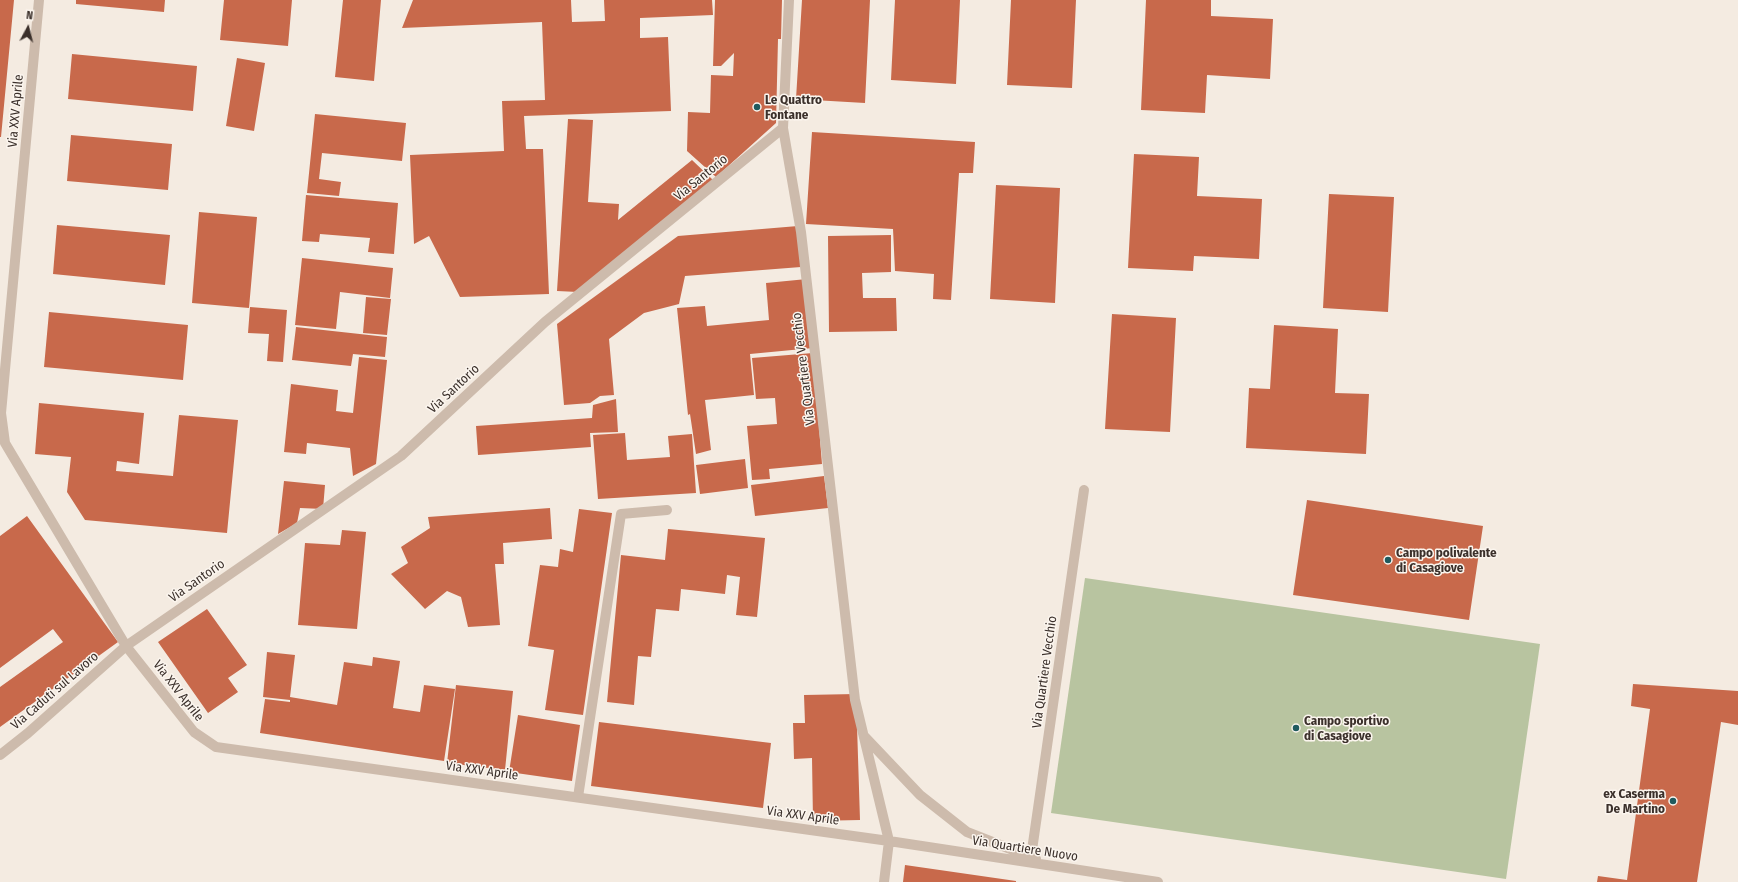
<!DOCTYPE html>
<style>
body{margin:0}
#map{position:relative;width:1738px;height:882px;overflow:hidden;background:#f4ebe1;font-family:"Fira Sans Condensed",sans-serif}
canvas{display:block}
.north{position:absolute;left:8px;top:8px;width:40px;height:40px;-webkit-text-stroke:3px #fbf5ee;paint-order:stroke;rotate:7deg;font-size:11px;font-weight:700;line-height:16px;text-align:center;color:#3b302b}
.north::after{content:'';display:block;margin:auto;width:14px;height:18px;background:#3b302b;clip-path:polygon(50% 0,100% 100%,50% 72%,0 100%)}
</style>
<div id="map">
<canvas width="1738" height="882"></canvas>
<div class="north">N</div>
</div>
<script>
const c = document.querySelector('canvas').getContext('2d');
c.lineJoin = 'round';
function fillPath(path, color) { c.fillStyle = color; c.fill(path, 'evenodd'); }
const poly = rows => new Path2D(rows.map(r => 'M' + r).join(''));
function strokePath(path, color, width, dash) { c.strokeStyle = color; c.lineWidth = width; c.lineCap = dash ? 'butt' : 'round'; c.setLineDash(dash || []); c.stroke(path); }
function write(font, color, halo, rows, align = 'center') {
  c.font = font + ' "Fira Sans Condensed",sans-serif'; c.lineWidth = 3; c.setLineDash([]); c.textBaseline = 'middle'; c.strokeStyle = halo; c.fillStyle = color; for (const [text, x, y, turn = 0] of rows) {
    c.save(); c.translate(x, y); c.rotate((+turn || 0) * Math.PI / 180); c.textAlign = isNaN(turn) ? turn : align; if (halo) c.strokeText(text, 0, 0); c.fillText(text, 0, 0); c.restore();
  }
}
fillPath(poly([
 [1085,578,1540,644,1506,879,1051,813]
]), '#b8c4a0');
fillPath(poly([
 [0,0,14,0,1,137,0,137],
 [76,0,165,0,164,12,76,4],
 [224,0,292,0,288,46,220,40],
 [343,0,381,0,374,81,335,77],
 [413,0,571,0,572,22,605,21,604,0,712,0,713,15,640,18,640,38,668,37,671,111,524,116,526,149,543,149,549,294,460,297,429,236,414,244,410,155,504,151,502,101,545,100,542,22,402,28],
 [715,0,782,0,781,39,778,39,776,123,716,177,687,151,688,112,710,113,711,75,733,76,734,53,721,66,713,66],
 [802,0,870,0,865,103,796,99],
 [895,0,960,0,956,84,891,80],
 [1011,0,1076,0,1072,88,1007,85],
 [1146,0,1211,0,1211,16,1273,19,1270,79,1207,75,1205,113,1141,110],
 [72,54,197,66,193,111,68,99],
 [237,58,265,63,254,131,226,126],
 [315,114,406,123,402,161,322,153,319,179,341,182,339,196,307,193],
 [568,119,593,120,588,202,619,204,618,220,692,160,713,180,578,292,557,291],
 [812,132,975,142,973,173,959,173,951,300,933,299,934,274,895,271,893,229,806,224],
 [71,135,172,144,168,190,67,181],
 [1134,154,1199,157,1197,196,1262,199,1259,259,1194,256,1193,271,1128,268],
 [996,185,1060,188,1055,303,990,299],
 [1329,194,1394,197,1388,312,1323,308],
 [306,195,398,203,394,254,368,252,370,238,320,234,319,242,302,241],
 [199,212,257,217,249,308,192,303],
 [57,225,170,235,165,285,53,274],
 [798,226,801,267,685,276,679,304,644,313,609,339,614,395,600,396,590,403,564,405,557,324,678,236],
 [891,235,891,272,862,273,863,298,896,298,897,331,829,332,828,236],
 [302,258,393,268,390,298,340,292,336,329,295,325],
 [807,279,813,348,750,354,754,395,705,400,711,450,696,454,690,414,688,415,677,308,705,306,707,326,769,320,766,283],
 [366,297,391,299,387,335,363,333],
 [250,307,287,310,283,362,267,361,269,334,248,333],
 [49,312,188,325,183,380,44,367],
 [1112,314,1176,318,1170,432,1105,429],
 [1274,325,1338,329,1335,393,1369,394,1366,454,1246,448,1249,388,1270,389],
 [296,327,387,337,385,357,353,354,351,366,292,360],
 [813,353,822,464,769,469,770,479,752,480,747,426,777,424,775,398,756,399,752,358],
 [359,357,387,360,376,464,353,476,350,448,307,443,306,454,284,452,291,384,338,390,336,411,353,413],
 [616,399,618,432,590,433,591,447,478,455,476,426,592,418,593,405],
 [39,403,144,413,139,464,117,461,116,471,173,476,179,415,238,420,227,533,85,520,67,492,71,457,35,454],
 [625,433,627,460,670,457,668,436,692,434,696,493,598,499,593,435],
 [745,459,748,488,700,494,696,465],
 [824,476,828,508,755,516,751,485],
 [284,481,325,485,323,509,300,508,297,523,278,534],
 [1307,500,1483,526,1469,620,1293,595],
 [550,508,552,539,503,543,504,564,495,564,500,625,468,627,461,597,447,591,425,609,391,574,408,563,401,547,430,528,428,517],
 [579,509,612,513,583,715,545,710,554,650,528,646,540,565,558,567,560,549,573,552],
 [27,516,118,642,0,727,0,687,63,642,53,629,0,668,0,536],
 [668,529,765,538,757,617,736,615,740,577,727,575,725,594,681,589,679,611,656,609,651,657,638,656,634,705,607,702,621,555,665,560],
 [342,530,366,532,357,629,298,625,305,543,340,545],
 [207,609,247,665,228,678,238,692,208,713,158,642],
 [267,652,295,655,290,697,337,705,344,662,372,666,373,657,400,661,393,708,420,712,424,685,455,689,444,761,260,733,265,699,290,702,290,700,263,697],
 [1633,684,1738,691,1738,725,1721,722,1697,882,1597,882,1598,876,1627,880,1650,709,1631,706],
 [456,685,513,691,505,770,447,763],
 [856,694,860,820,813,821,812,758,794,759,793,723,805,723,804,695],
 [518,715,580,725,572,781,509,772],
 [599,722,771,743,763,808,591,786],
 [905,865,1016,881,1016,882,903,882]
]), '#c8694b');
strokePath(poly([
 [578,797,621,514,667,510],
 [1031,857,1084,490]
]), '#cdbbac', 10);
strokePath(poly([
 [39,0,1,413,5,443,126,646,194,732,216,747,889,841,1158,882],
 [789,0,783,128,801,232,855,700,889,841,884,882],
 [864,736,920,795,967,832,1036,859],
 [0,755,28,733,126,646,401,456,545,322,783,128]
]), '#cdbbac', 10);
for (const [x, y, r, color] of [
 [757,107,4,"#1f5a5e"],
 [1388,560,4,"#1f5a5e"],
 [1296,728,4,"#1f5a5e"],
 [1673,801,4,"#1f5a5e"]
]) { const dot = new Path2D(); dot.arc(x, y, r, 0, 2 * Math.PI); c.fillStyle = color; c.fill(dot); strokePath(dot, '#fbf5ee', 1.5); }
write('bold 13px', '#3b302b', '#fbf5ee', [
 ["Le Quattro",765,100],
 ["Fontane",765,115],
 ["Campo polivalente",1396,553],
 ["di Casagiove",1396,568],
 ["Campo sportivo",1304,721],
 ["di Casagiove",1304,736],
 ["ex Caserma",1665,794,"right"],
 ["De Martino",1665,809,"right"]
], 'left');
write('13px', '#3b302b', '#fbf5ee', [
 ["Via XXV Aprile",16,111,-85],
 ["Via Santorio",701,178,-39],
 ["Via Quartiere Vecchio",804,369,-97],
 ["Via Santorio",454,389,-43],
 ["Via Santorio",197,581,-35],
 ["Via Quartiere Vecchio",1045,672,-82],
 ["Via Caduti sul Lavoro",55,691,-41],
 ["Via XXV Aprile",178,691,52],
 ["Via XXV Aprile",482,771,8],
 ["Via XXV Aprile",803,816,8],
 ["Via Quartiere Nuovo",1025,849,9]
]);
</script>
